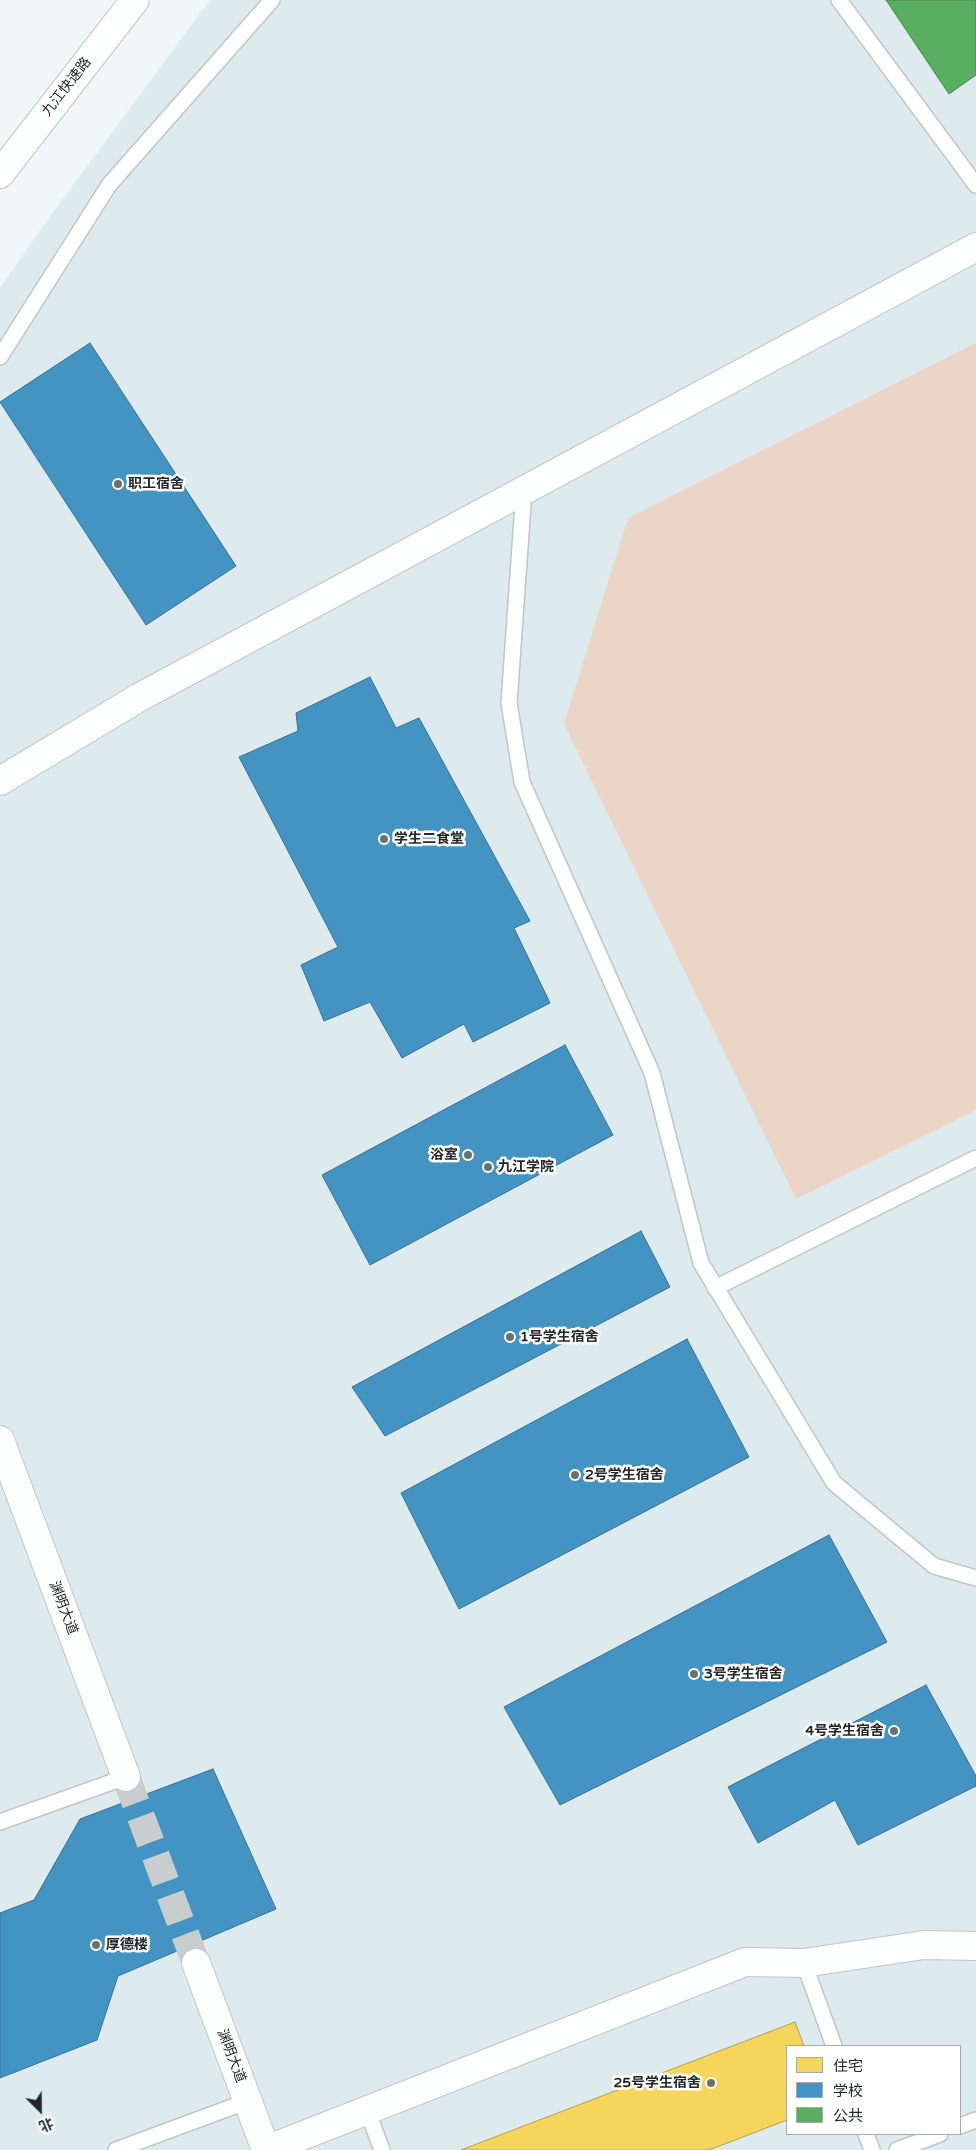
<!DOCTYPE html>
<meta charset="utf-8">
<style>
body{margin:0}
#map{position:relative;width:976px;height:2150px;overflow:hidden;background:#f1f7f8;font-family:"Varela Round","Noto Sans SC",sans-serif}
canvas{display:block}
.legend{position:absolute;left:786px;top:2045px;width:175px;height:90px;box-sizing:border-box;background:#fff;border:1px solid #a7a8a9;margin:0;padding:6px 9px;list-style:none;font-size:15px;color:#222627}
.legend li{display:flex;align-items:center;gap:10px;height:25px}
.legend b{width:25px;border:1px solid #a7a8a9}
.north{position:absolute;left:15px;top:2085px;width:50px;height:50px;-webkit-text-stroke:4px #fff;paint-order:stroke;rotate:157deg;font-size:14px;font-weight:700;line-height:20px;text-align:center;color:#222627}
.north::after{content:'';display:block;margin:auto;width:18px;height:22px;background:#222627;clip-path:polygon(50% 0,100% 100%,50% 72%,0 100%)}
</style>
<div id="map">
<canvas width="976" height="2150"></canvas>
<ul class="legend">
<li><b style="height:14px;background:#f6d55c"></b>住宅</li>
<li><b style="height:14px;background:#4393c3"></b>学校</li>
<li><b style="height:14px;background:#5aae61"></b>公共</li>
</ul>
<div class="north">北</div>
</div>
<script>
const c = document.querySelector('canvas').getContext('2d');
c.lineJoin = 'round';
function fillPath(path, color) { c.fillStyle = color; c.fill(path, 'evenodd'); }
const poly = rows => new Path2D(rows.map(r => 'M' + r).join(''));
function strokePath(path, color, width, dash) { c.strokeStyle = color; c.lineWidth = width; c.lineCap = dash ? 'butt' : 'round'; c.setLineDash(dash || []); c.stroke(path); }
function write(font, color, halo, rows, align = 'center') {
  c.font = font + ' "Varela Round","Noto Sans SC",sans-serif'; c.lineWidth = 5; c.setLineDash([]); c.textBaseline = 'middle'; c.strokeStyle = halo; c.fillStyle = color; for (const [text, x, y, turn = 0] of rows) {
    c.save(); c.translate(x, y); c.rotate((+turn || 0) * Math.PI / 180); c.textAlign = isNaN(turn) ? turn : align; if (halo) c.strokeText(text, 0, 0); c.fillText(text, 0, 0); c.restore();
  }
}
fillPath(poly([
 [210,0,976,0,976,2150,0,2150,0,288,48,219],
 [787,2046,960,2046,960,2134,787,2134]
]), '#ddebee');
fillPath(poly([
 [976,343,976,1110,796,1199,564,724,628,518]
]), '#ead5c6');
const homes = poly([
 [795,2022,804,2046,787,2046,787,2120,709,2150,461,2150,795,2022]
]);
fillPath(homes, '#f6d55c');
strokePath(homes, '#b6a04c', 1);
const schools = poly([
 [90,343,236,566,146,625,0,402,90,343],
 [370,677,396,728,419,718,530,921,514,928,550,1003,473,1042,464,1024,402,1058,370,1002,324,1021,301,965,338,947,239,757,298,731,296,713,370,677],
 [565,1045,613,1135,370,1265,322,1175,565,1045],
 [641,1231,670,1287,385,1436,352,1387,641,1231],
 [687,1339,749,1457,459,1609,401,1493,687,1339],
 [829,1535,887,1642,560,1805,504,1707,829,1535],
 [926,1685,976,1776,976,1786,858,1845,835,1800,758,1843,728,1787,926,1685],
 [213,1769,276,1909,118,1976,97,2040,0,2078,0,1913,34,1900,80,1819,213,1769]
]);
fillPath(schools, '#4393c3');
strokePath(schools, '#397294', 1);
const public = poly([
 [886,0,976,0,976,75,949,94,886,0]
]);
fillPath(public, '#5aae61');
strokePath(public, '#498550', 1);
strokePath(poly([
 [126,1777,196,1963]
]), '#c8cdce', 28, [28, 14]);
const lane = poly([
 [839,0,976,185],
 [0,357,109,185,272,0],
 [524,490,509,703,522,782,652,1073,701,1263,834,1483,934,1566,976,1578],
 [715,1288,976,1158],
 [0,1822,126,1777],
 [804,1963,834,2046],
 [367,2110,382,2150],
 [960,2126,976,2120],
 [866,2134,872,2150],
 [116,2150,248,2101],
 [897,2150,940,2134]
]);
const street = poly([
 [0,781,140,697,976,247],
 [0,1440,126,1777],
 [196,1963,266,2150],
 [266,2150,745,1962,804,1963,924,1945,976,1946]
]);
const highway = poly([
 [0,174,135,0]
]);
strokePath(lane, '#c1c5c6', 18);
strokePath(street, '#c1c5c6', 30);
strokePath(highway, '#c1c5c6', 30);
strokePath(lane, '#fdfefe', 15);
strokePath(street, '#fdfefe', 28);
strokePath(highway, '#fdfefe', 28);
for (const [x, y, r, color] of [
 [118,484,5,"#6a6f70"],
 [384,839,5,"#6a6f70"],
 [468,1155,5,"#6a6f70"],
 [488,1167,5,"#6a6f70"],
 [510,1337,5,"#6a6f70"],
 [575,1475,5,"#6a6f70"],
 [694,1674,5,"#6a6f70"],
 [894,1731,5,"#6a6f70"],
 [96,1945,5,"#6a6f70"],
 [711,2083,5,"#6a6f70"]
]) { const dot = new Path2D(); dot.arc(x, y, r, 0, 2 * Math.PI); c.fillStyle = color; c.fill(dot); strokePath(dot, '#fff', 2); }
write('14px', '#222627', '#fff', [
 ["九江快速路",67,87,-52],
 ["渊明大道",63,1608,69],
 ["渊明大道",231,2056,69]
]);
write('bold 14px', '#222627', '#fff', [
 ["职工宿舍",128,484],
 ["学生二食堂",394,839],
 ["浴室",458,1155,"right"],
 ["九江学院",498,1167],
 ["1号学生宿舍",520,1337],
 ["2号学生宿舍",585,1475],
 ["3号学生宿舍",704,1674],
 ["4号学生宿舍",884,1731,"right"],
 ["厚德楼",106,1945],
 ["25号学生宿舍",701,2083,"right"]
], 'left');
</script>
